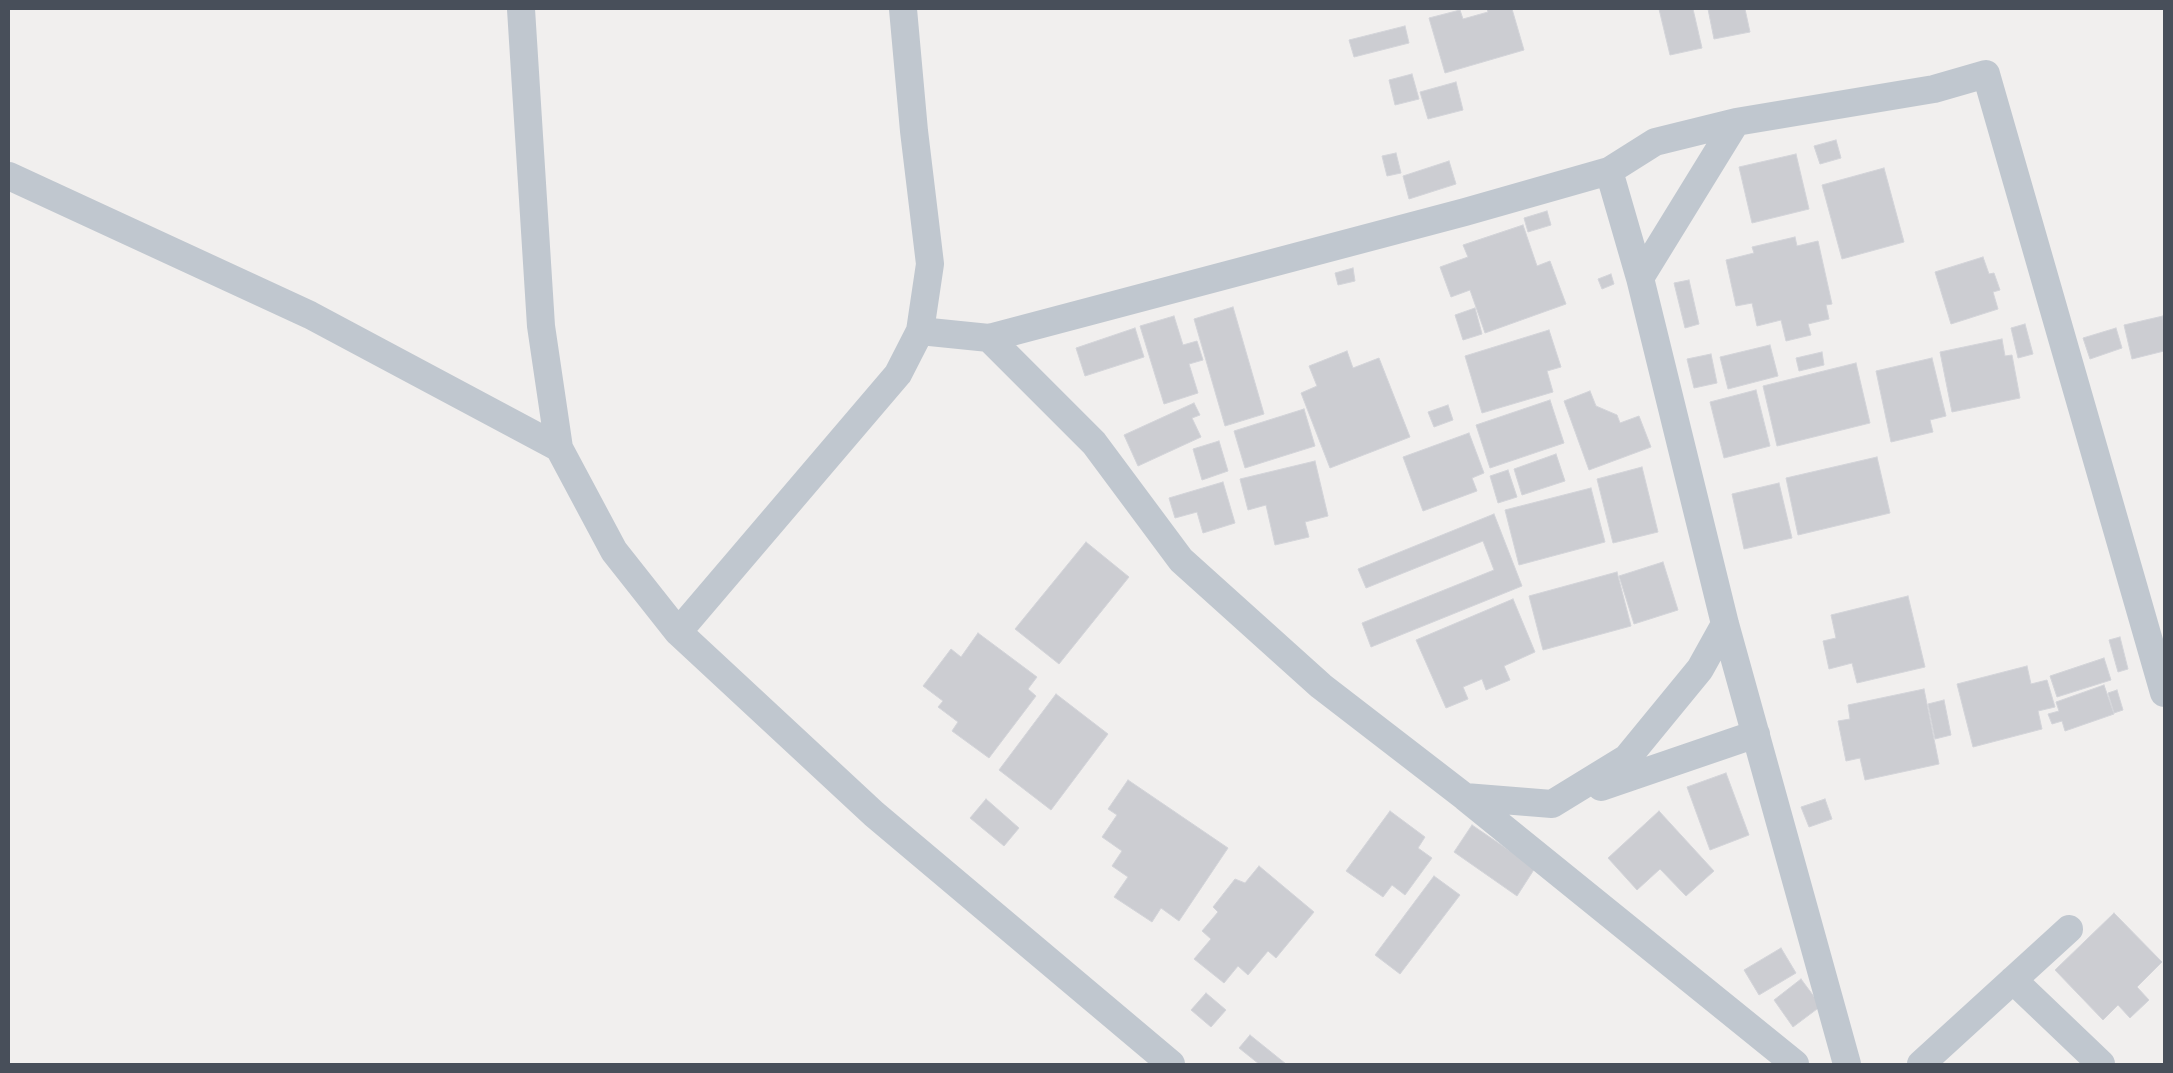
<!DOCTYPE html>
<style>
body{margin:0}
#map{position:relative;width:2173px;height:1073px;overflow:hidden;background:#f1efee;font-family:"Open Sans",sans-serif}
canvas{display:block}
.frame{position:absolute;inset:0;border:10px solid #484f5a;pointer-events:none}
</style>
<div id="map">
<canvas width="2173" height="1073"></canvas>
<div class="frame"></div>
</div>
<script>
const c = document.querySelector('canvas').getContext('2d');
c.lineJoin = 'round';
function fillPath(path, color) { c.fillStyle = color; c.fill(path, 'evenodd'); }
const poly = rows => new Path2D(rows.map(r => 'M' + r).join(''));
function strokePath(path, color, width, dash) { c.strokeStyle = color; c.lineWidth = width; c.lineCap = dash ? 'butt' : 'round'; c.setLineDash(dash || []); c.stroke(path); }
const building = poly([
 [1487,9,1512,9,1524,50,1445,73,1429,18,1460,10,1463,19,1488,12,1487,9],
 [1659,9,1693,9,1702,48,1670,55,1659,9],
 [1708,9,1745,9,1750,32,1714,39,1708,9],
 [1405,26,1409,43,1354,57,1349,40,1405,26],
 [1412,74,1419,99,1395,105,1389,80,1412,74],
 [1456,82,1463,110,1428,119,1420,92,1456,82],
 [1836,140,1841,158,1820,164,1814,146,1836,140],
 [1396,153,1401,173,1387,176,1382,156,1396,153],
 [1796,154,1809,209,1752,223,1739,167,1796,154],
 [1449,161,1456,184,1409,199,1403,176,1449,161],
 [1884,168,1904,242,1842,259,1822,185,1884,168],
 [1547,211,1551,225,1528,232,1524,218,1547,211],
 [1523,225,1537,266,1550,261,1566,304,1485,333,1470,290,1451,297,1440,267,1468,257,1463,245,1523,225],
 [1795,237,1797,246,1818,241,1832,304,1826,305,1829,319,1808,324,1811,335,1786,341,1781,320,1757,326,1752,303,1736,306,1726,260,1754,253,1752,247,1795,237],
 [1983,257,1989,274,1994,273,2000,290,1993,292,1998,309,1951,324,1935,272,1983,257],
 [1353,268,1355,281,1338,285,1335,273,1353,268],
 [1611,274,1614,284,1602,289,1598,279,1611,274],
 [1689,280,1699,324,1685,328,1674,283,1689,280],
 [1233,307,1264,414,1225,426,1194,319,1233,307],
 [1475,308,1482,334,1463,340,1455,315,1475,308],
 [1174,316,1183,345,1197,341,1203,360,1189,364,1198,393,1164,404,1140,326,1174,316],
 [2163,316,2164,351,2132,359,2124,325,2163,316],
 [2025,324,2033,354,2018,358,2011,328,2025,324],
 [1135,328,1144,357,1085,376,1076,348,1135,328],
 [2116,328,2122,348,2090,359,2083,338,2116,328],
 [1549,330,1561,367,1547,371,1553,392,1482,413,1465,356,1549,330],
 [2002,339,2005,356,2012,355,2020,398,1952,412,1940,352,2002,339],
 [1770,345,1778,376,1728,389,1720,357,1770,345],
 [1347,351,1353,368,1379,358,1410,437,1330,468,1301,393,1317,386,1309,366,1347,351],
 [1822,352,1824,365,1799,371,1796,358,1822,352],
 [1711,354,1717,383,1694,388,1687,359,1711,354],
 [1932,358,1946,416,1930,420,1933,432,1891,442,1876,371,1932,358],
 [1856,363,1870,423,1777,446,1763,386,1856,363],
 [1756,390,1770,446,1724,458,1710,402,1756,390],
 [1590,391,1596,406,1617,415,1620,423,1639,416,1651,447,1589,470,1564,401,1590,391],
 [1550,400,1564,443,1490,468,1476,425,1550,400],
 [1194,403,1200,415,1192,418,1201,437,1138,466,1124,435,1194,403],
 [1448,405,1453,420,1434,427,1428,412,1448,405],
 [1304,409,1315,446,1245,468,1234,431,1304,409],
 [1469,433,1484,473,1472,478,1477,491,1423,511,1403,457,1469,433],
 [1219,441,1228,471,1202,480,1193,449,1219,441],
 [1556,454,1565,481,1522,495,1514,469,1556,454],
 [1877,457,1890,513,1798,535,1786,478,1877,457],
 [1315,461,1328,516,1305,522,1309,537,1275,545,1266,505,1248,510,1240,479,1315,461],
 [1642,467,1658,532,1613,543,1597,479,1642,467],
 [1508,470,1517,497,1498,503,1490,476,1508,470],
 [1223,482,1235,523,1203,533,1197,512,1175,518,1169,498,1223,482],
 [1779,483,1792,538,1744,549,1732,494,1779,483],
 [1591,488,1605,542,1519,565,1505,510,1591,488],
 [1494,514,1522,586,1371,647,1362,623,1494,570,1483,541,1366,588,1358,569,1494,514],
 [1086,542,1129,577,1059,664,1015,629,1086,542],
 [1663,562,1678,610,1634,624,1619,576,1663,562],
 [1617,572,1631,626,1543,650,1529,596,1617,572],
 [1908,596,1925,667,1857,683,1852,663,1829,669,1823,641,1836,638,1831,615,1908,596],
 [1513,599,1535,652,1504,666,1510,680,1486,690,1482,679,1463,687,1468,699,1446,708,1416,640,1513,599],
 [978,633,1037,677,1028,689,1036,696,989,758,952,731,958,722,938,707,943,701,923,686,951,649,961,657,978,633],
 [2120,637,2128,669,2118,672,2109,640,2120,637],
 [2104,658,2111,680,2057,697,2050,676,2104,658],
 [2027,666,2031,684,2047,680,2055,707,2038,711,2042,729,1973,747,1957,684,2027,666],
 [2104,685,2114,714,2065,731,2062,721,2052,724,2048,714,2059,711,2056,702,2104,685],
 [1924,689,1939,764,1865,780,1860,758,1846,761,1838,721,1850,719,1848,705,1924,689],
 [2117,690,2123,710,2114,713,2108,693,2117,690],
 [1056,694,1108,734,1051,810,999,770,1056,694],
 [1944,700,1951,735,1935,739,1928,704,1944,700],
 [1726,773,1749,835,1710,850,1687,787,1726,773],
 [1128,780,1228,848,1179,921,1161,908,1152,922,1114,897,1128,877,1112,866,1122,851,1102,837,1117,815,1108,809,1128,780],
 [986,799,1019,828,1004,846,970,818,986,799],
 [1825,799,1832,819,1809,827,1801,807,1825,799],
 [1390,811,1425,837,1418,848,1432,858,1405,895,1392,885,1383,897,1346,871,1390,811],
 [1659,811,1714,871,1686,896,1660,869,1637,890,1608,858,1659,811],
 [1472,825,1535,868,1517,896,1454,852,1472,825],
 [1259,866,1314,912,1276,958,1268,951,1248,975,1238,966,1224,983,1194,959,1211,939,1202,931,1218,912,1213,907,1235,879,1245,883,1259,866],
 [1434,876,1460,895,1400,974,1375,955,1434,876],
 [2114,913,2162,962,2137,987,2149,1000,2130,1018,2118,1005,2103,1020,2055,970,2114,913],
 [1781,948,1796,973,1759,995,1744,970,1781,948],
 [1801,979,1821,1006,1793,1027,1774,1000,1801,979],
 [1206,993,1226,1010,1211,1027,1191,1010,1206,993],
 [1250,1035,1286,1064,1259,1064,1239,1048,1250,1035]
]);
fillPath(building, '#cccdd2');
strokePath(building, '#d3d4d9', 1);
strokePath(poly([
 [521,9,541,326,559,448,614,551,678,632,874,814,1171,1064],
 [1609,171,1640,278,1725,624,1847,1064],
 [9,176,310,315,559,448],
 [1640,278,1736,122],
 [920,331,989,338,1465,212,1609,171,1655,142,1736,122,1934,89,1986,74,2164,693],
 [989,338,1094,443,1181,560,1321,686,1465,797,1795,1064],
 [678,632,898,374,920,331,930,264,914,131,903,9],
 [1601,787,1756,734],
 [1465,797,1552,804,1627,758,1700,669,1725,624],
 [2013,980,2101,1064],
 [1921,1064,2069,929]
]), '#c0c7cf', 28);
</script>
